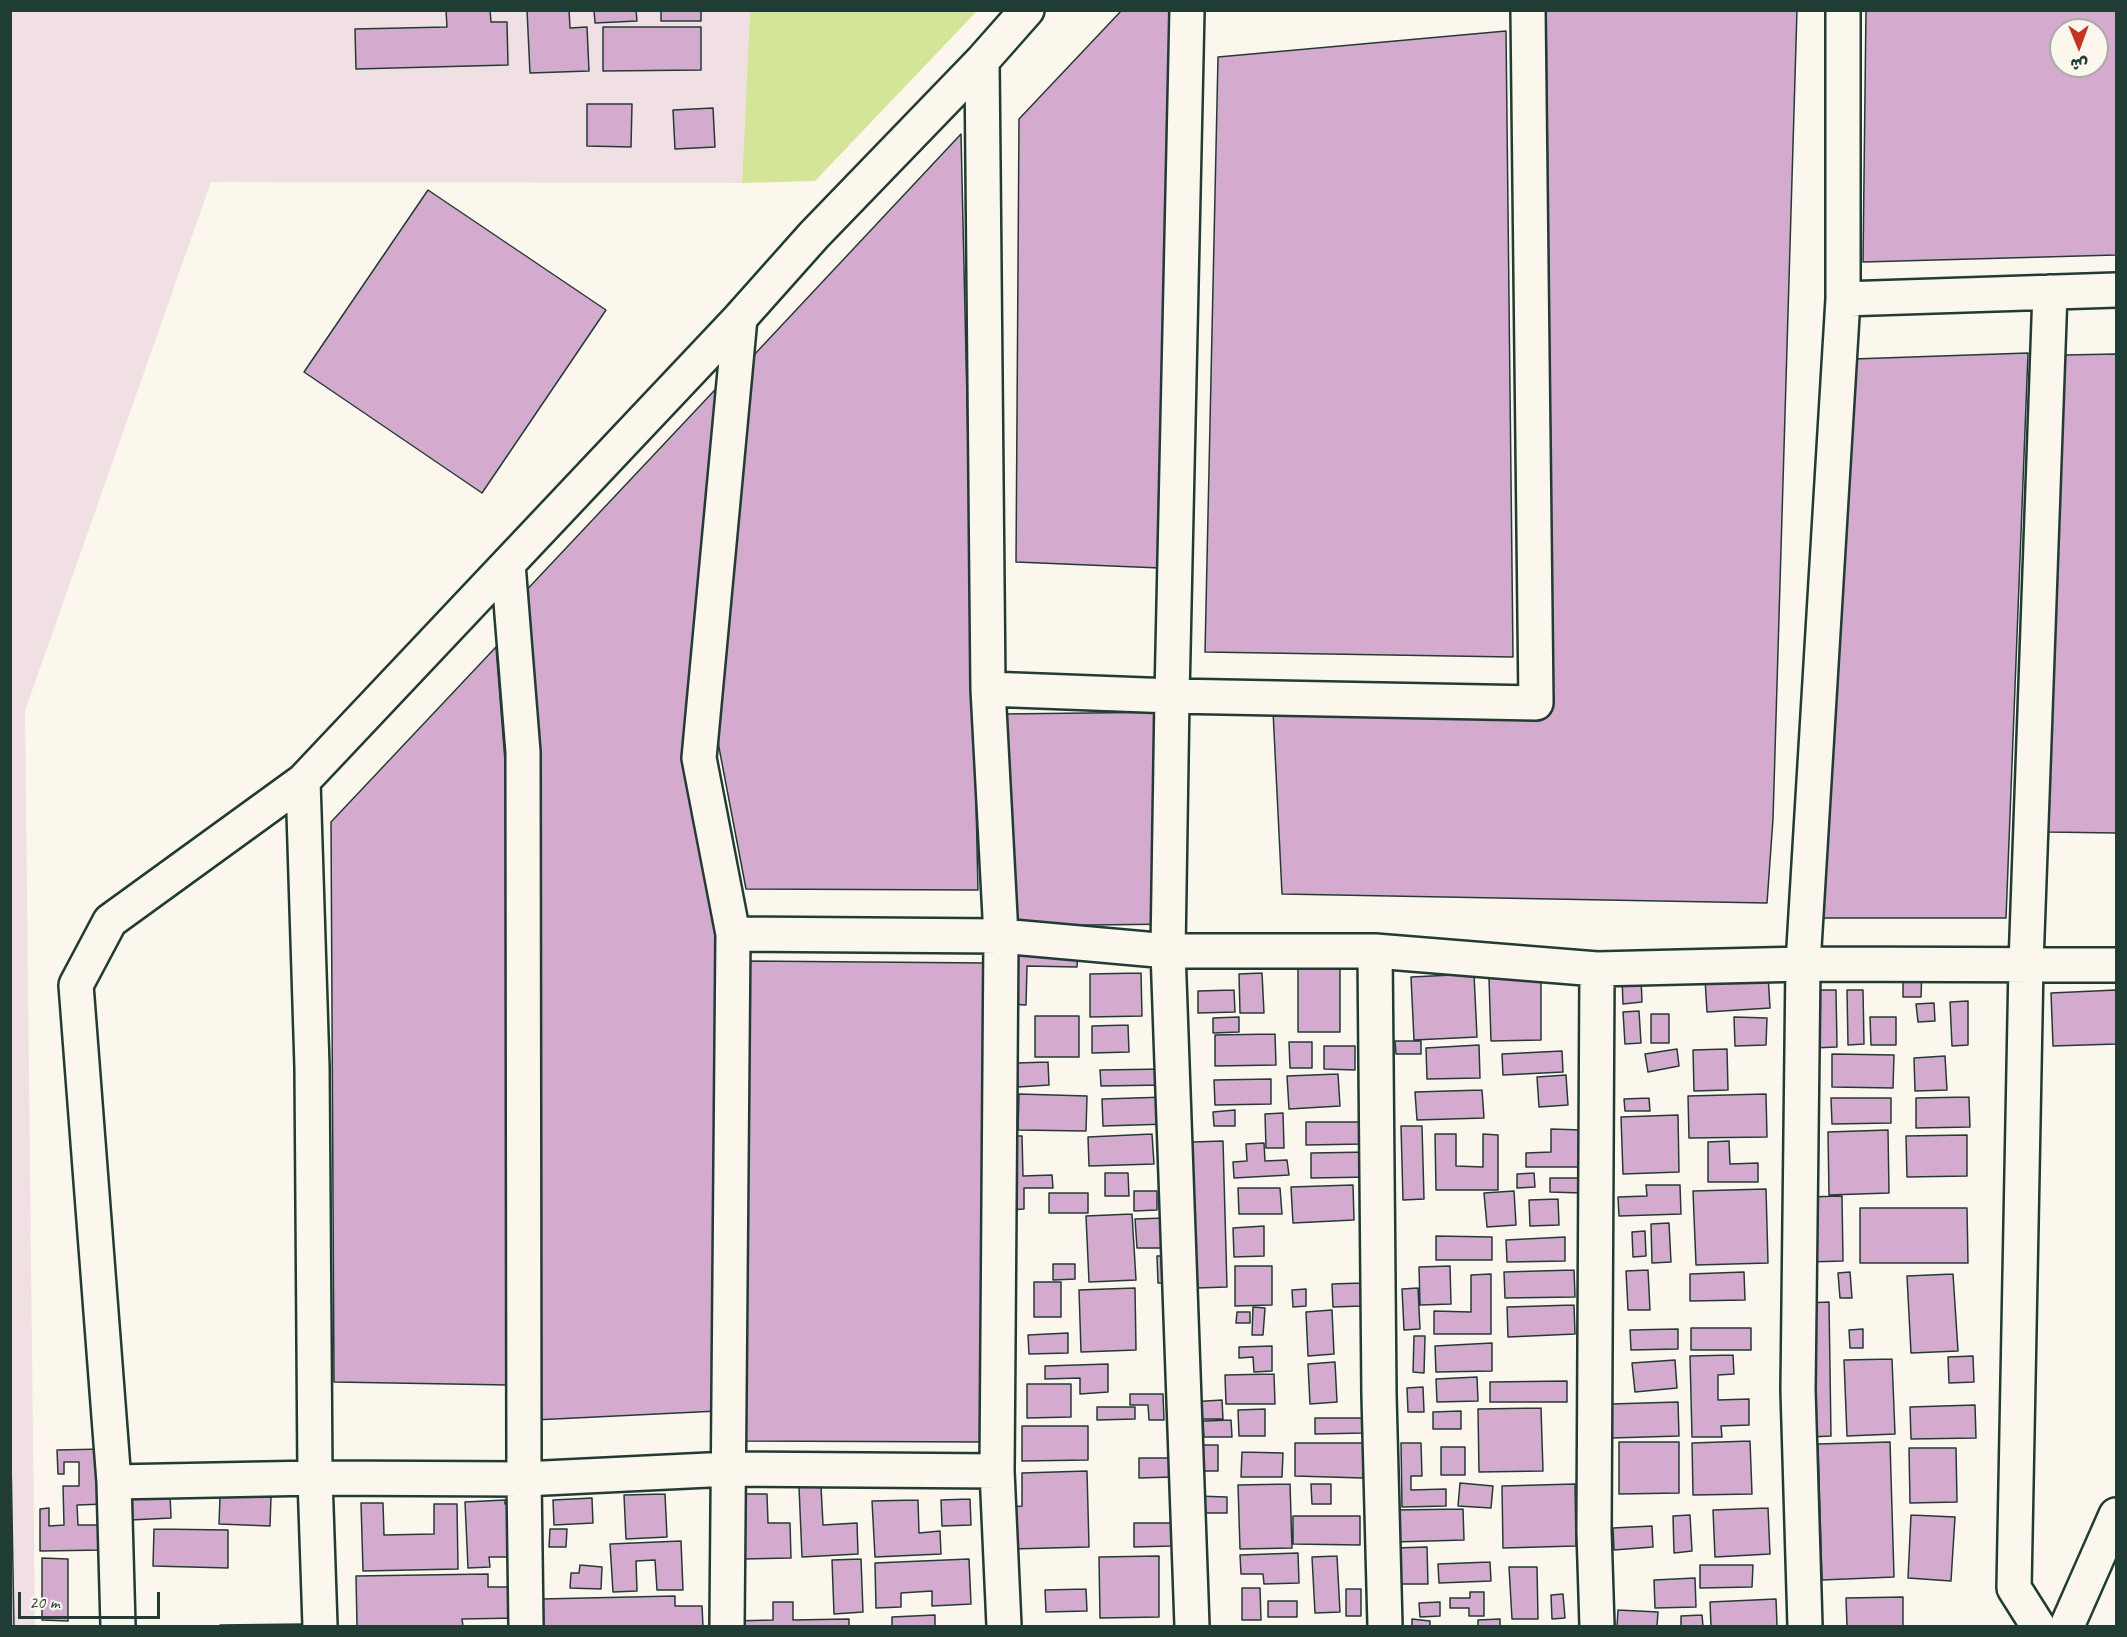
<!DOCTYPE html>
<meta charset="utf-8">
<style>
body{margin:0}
#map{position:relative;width:2127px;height:1637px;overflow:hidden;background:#fbf7ec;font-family:Caveat,"Playpen Sans Arabic",sans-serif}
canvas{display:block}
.frame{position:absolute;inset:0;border:12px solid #1f3d34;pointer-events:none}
.north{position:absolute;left:2049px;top:18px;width:60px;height:60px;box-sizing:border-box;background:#fbf7ec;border:2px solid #a3ada2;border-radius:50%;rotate:179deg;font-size:16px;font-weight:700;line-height:24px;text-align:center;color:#1f3d34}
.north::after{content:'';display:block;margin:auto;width:21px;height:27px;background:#c8321e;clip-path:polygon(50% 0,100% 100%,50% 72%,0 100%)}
.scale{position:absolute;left:18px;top:1592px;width:142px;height:27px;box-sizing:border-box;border:3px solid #1f3d34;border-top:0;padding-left:8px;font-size:18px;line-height:21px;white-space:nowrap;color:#1f3d34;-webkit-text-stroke:4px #fbf7ec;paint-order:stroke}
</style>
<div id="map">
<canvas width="2127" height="1637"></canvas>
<div class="frame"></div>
<div class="north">ش</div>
<div class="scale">20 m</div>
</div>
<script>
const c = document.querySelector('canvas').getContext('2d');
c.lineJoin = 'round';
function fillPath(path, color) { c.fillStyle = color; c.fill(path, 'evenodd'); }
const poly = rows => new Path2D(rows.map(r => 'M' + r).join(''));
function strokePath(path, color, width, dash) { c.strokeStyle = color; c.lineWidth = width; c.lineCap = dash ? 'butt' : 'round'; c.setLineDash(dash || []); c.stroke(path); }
fillPath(poly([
 [11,11,750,11,742,183,211,182,25,711,35,1626,11,1626]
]), '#f0e0e3');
fillPath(poly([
 [750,11,750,10,977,11,815,181,742,183]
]), '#d5e598');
const building = poly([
 [446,10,490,10,491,22,507,22,508,65,356,69,355,29,447,27,446,10],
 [527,10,569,10,570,28,587,27,589,71,530,73,527,10],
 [594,10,636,10,637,21,595,23,594,10],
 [661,10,701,10,701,21,661,21,661,10],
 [1122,10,1172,10,1160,568,1016,562,1019,119,1122,10],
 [1546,10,1797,10,1773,819,1767,903,1282,894,1272,691,1553,694,1546,10],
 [1866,10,2116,10,2116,255,1863,262,1866,10],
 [2061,30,2097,30,2097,66,2061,66,2061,30],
 [603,27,701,27,701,70,603,71,603,27],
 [1506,31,1513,657,1205,652,1218,57,1506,31],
 [587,104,632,104,631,147,587,146,587,104],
 [713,108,715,147,675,149,673,110,713,108],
 [961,134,978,890,746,889,717,737,753,356,961,134],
 [428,190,606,310,482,493,304,372,428,190],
 [2028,353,2006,918,1820,918,1853,359,2028,353],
 [2116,354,2116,833,2048,832,2065,355,2116,354],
 [728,376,692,772,721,930,718,1411,534,1420,520,597,728,376],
 [496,647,508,799,509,1385,334,1382,331,822,496,647],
 [1173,712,1175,924,1006,926,1004,714,1173,712],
 [1007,947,1078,948,1077,967,1027,966,1026,1005,1007,1004,1007,947],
 [746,961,987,963,984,1442,743,1441,746,961],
 [1298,964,1340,964,1340,1032,1298,1032,1298,964],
 [1922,968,1921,997,1903,997,1903,969,1922,968],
 [1141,973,1142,1016,1090,1017,1090,974,1141,973],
 [1262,973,1264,1013,1240,1013,1239,974,1262,973],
 [1474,974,1477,1037,1414,1040,1411,977,1474,974],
 [1768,974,1770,1008,1707,1012,1705,979,1768,974],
 [1541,977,1541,1040,1491,1041,1489,978,1541,977],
 [1641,977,1642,1002,1623,1004,1622,978,1641,977],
 [1234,990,1235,1012,1198,1013,1198,991,1234,990],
 [1812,990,1836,990,1837,1047,1813,1048,1812,990],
 [1847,990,1863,990,1864,1044,1848,1045,1847,990],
 [2116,990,2116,1044,2053,1046,2051,993,2116,990],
 [1968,1001,1968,1045,1952,1046,1950,1002,1968,1001],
 [1934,1003,1935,1021,1918,1022,1916,1004,1934,1003],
 [1639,1011,1641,1043,1625,1044,1623,1012,1639,1011],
 [1651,1014,1669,1014,1669,1043,1651,1043,1651,1014],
 [1035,1016,1079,1016,1079,1057,1035,1057,1035,1016],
 [1239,1017,1239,1032,1213,1033,1213,1018,1239,1017],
 [1734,1017,1767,1018,1766,1045,1735,1046,1734,1017],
 [1870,1017,1896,1017,1896,1045,1871,1045,1870,1017],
 [1128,1025,1129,1052,1092,1053,1092,1026,1128,1025],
 [1275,1034,1276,1065,1215,1066,1215,1035,1275,1034],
 [1395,1041,1421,1041,1421,1054,1396,1054,1395,1041],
 [1289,1042,1312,1042,1312,1068,1290,1068,1289,1042],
 [1479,1045,1480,1078,1427,1079,1426,1048,1479,1045],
 [1324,1046,1355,1046,1355,1070,1324,1069,1324,1046],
 [1677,1049,1679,1066,1648,1072,1645,1054,1677,1049],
 [1727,1049,1728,1090,1694,1091,1693,1050,1727,1049],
 [1562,1051,1563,1072,1503,1075,1502,1054,1562,1051],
 [1832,1054,1894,1055,1893,1088,1832,1087,1832,1054],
 [1945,1056,1947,1090,1915,1091,1914,1058,1945,1056],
 [1048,1062,1049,1085,1018,1087,1017,1063,1048,1062],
 [1165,1069,1165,1085,1101,1086,1100,1070,1165,1069],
 [1338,1074,1340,1106,1289,1109,1287,1076,1338,1074],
 [1566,1075,1568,1105,1539,1107,1537,1077,1566,1075],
 [1271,1079,1271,1104,1215,1105,1214,1080,1271,1079],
 [1482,1090,1484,1118,1417,1120,1415,1092,1482,1090],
 [1019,1094,1087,1096,1086,1131,1018,1130,1019,1094],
 [1766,1094,1767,1137,1689,1138,1688,1096,1766,1094],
 [1167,1097,1168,1124,1103,1126,1102,1099,1167,1097],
 [1969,1097,1970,1127,1916,1128,1916,1098,1969,1097],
 [1649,1098,1650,1111,1625,1111,1624,1099,1649,1098],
 [1831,1098,1891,1098,1891,1123,1832,1124,1831,1098],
 [1235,1110,1235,1126,1214,1126,1213,1112,1235,1110],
 [1283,1113,1284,1148,1266,1148,1265,1114,1283,1113],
 [1678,1115,1679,1172,1623,1174,1621,1117,1678,1115],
 [1306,1122,1363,1122,1363,1144,1306,1145,1306,1122],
 [1401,1126,1422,1126,1424,1199,1403,1200,1401,1126],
 [1551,1129,1582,1130,1582,1167,1526,1167,1526,1153,1551,1152,1551,1129],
 [1888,1130,1889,1193,1829,1195,1828,1132,1888,1130],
 [1152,1134,1154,1164,1089,1166,1088,1137,1152,1134],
 [1435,1134,1456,1134,1456,1166,1483,1167,1483,1134,1498,1135,1498,1190,1436,1190,1435,1134],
 [1967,1135,1967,1176,1907,1177,1906,1136,1967,1135],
 [1006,1136,1022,1136,1023,1176,1052,1175,1053,1188,1024,1188,1024,1209,1007,1210,1006,1136],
 [1223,1141,1227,1287,1196,1288,1192,1142,1223,1141],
 [1729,1141,1730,1164,1758,1163,1758,1182,1708,1182,1708,1142,1729,1141],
 [1264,1143,1265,1161,1287,1160,1289,1175,1234,1178,1233,1162,1247,1161,1246,1144,1264,1143],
 [1370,1152,1370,1177,1311,1178,1311,1153,1370,1152],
 [1105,1173,1128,1173,1129,1196,1105,1196,1105,1173],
 [1534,1173,1535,1187,1517,1188,1517,1174,1534,1173],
 [1550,1178,1582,1178,1582,1193,1550,1192,1550,1178],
 [1353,1185,1354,1220,1293,1223,1291,1187,1353,1185],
 [1646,1185,1680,1185,1681,1214,1619,1216,1618,1197,1647,1196,1646,1185],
 [1238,1188,1280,1188,1282,1214,1239,1214,1238,1188],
 [1766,1189,1768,1263,1696,1265,1693,1191,1766,1189],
 [1134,1191,1157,1191,1157,1210,1134,1211,1134,1191],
 [1514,1191,1516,1225,1487,1227,1484,1193,1514,1191],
 [1049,1193,1088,1193,1088,1213,1049,1213,1049,1193],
 [1842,1196,1843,1261,1808,1262,1807,1197,1842,1196],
 [1558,1199,1559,1225,1530,1226,1529,1200,1558,1199],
 [1860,1208,1967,1208,1968,1263,1860,1263,1860,1208],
 [1132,1214,1136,1280,1089,1282,1086,1216,1132,1214],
 [1165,1218,1167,1248,1137,1248,1135,1219,1165,1218],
 [1669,1223,1671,1262,1652,1263,1651,1224,1669,1223],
 [1264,1226,1264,1256,1234,1257,1233,1228,1264,1226],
 [1645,1231,1646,1256,1633,1257,1632,1232,1645,1231],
 [1436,1236,1492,1237,1492,1260,1436,1260,1436,1236],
 [1565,1237,1565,1261,1507,1262,1506,1240,1565,1237],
 [1157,1256,1172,1256,1172,1283,1158,1283,1157,1256],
 [1053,1264,1075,1264,1075,1279,1053,1280,1053,1264],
 [1235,1266,1272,1266,1272,1305,1235,1306,1235,1266],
 [1450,1266,1451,1304,1420,1305,1419,1267,1450,1266],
 [1574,1270,1575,1297,1505,1298,1504,1272,1574,1270],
 [1648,1270,1650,1310,1628,1310,1626,1271,1648,1270],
 [1744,1272,1745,1300,1690,1301,1690,1274,1744,1272],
 [1850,1272,1852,1298,1840,1298,1838,1273,1850,1272],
 [1491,1274,1491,1334,1434,1334,1434,1311,1471,1312,1471,1275,1491,1274],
 [1953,1274,1958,1351,1911,1353,1907,1276,1953,1274],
 [1034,1282,1061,1282,1061,1317,1034,1317,1034,1282],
 [1361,1283,1362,1306,1333,1307,1332,1284,1361,1283],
 [1135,1288,1136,1350,1081,1352,1079,1290,1135,1288],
 [1418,1288,1420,1329,1404,1330,1402,1289,1418,1288],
 [1306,1289,1306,1306,1293,1307,1292,1290,1306,1289],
 [1829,1302,1831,1436,1810,1437,1807,1303,1829,1302],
 [1574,1305,1575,1334,1508,1337,1507,1307,1574,1305],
 [1253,1307,1265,1308,1263,1335,1252,1335,1253,1307],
 [1332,1310,1334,1354,1308,1356,1306,1312,1332,1310],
 [1237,1312,1250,1312,1250,1323,1236,1323,1237,1312],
 [1691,1328,1751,1328,1751,1350,1691,1350,1691,1328],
 [1678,1329,1678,1349,1631,1350,1630,1330,1678,1329],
 [1863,1329,1863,1348,1850,1348,1849,1330,1863,1329],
 [1068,1333,1068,1353,1029,1354,1028,1335,1068,1333],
 [1414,1336,1425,1336,1424,1373,1413,1372,1414,1336],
 [1492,1343,1492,1371,1436,1372,1435,1346,1492,1343],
 [1272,1346,1272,1371,1254,1372,1253,1357,1239,1358,1239,1347,1272,1346],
 [1733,1355,1734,1374,1718,1375,1718,1400,1749,1399,1749,1425,1721,1426,1722,1437,1692,1437,1690,1356,1733,1355],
 [1973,1356,1974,1382,1949,1383,1948,1357,1973,1356],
 [1892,1359,1895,1434,1847,1436,1844,1360,1892,1359],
 [1675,1360,1677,1388,1635,1392,1632,1363,1675,1360],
 [1335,1362,1337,1402,1310,1404,1308,1364,1335,1362],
 [1108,1364,1108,1392,1080,1394,1080,1378,1045,1379,1045,1366,1108,1364],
 [1274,1374,1275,1404,1226,1404,1225,1375,1274,1374],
 [1477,1377,1478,1401,1437,1402,1436,1379,1477,1377],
 [1567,1381,1567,1402,1490,1402,1490,1382,1567,1381],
 [1027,1384,1071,1384,1071,1417,1027,1418,1027,1384],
 [1423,1387,1424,1412,1408,1412,1407,1388,1423,1387],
 [1130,1394,1163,1394,1164,1420,1149,1420,1148,1405,1130,1405,1130,1394],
 [1222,1400,1223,1419,1191,1419,1190,1402,1222,1400],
 [10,1401,14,1626,10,1626,10,1401],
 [1678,1402,1679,1436,1612,1438,1611,1404,1678,1402],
 [1975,1405,1976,1438,1911,1439,1910,1407,1975,1405],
 [1097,1407,1135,1407,1135,1419,1097,1420,1097,1407],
 [1541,1408,1543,1471,1479,1472,1478,1409,1541,1408],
 [1265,1409,1265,1436,1239,1436,1238,1410,1265,1409],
 [1461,1411,1461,1429,1433,1429,1433,1412,1461,1411],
 [1315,1418,1364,1418,1365,1433,1315,1434,1315,1418],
 [1231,1420,1232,1437,1204,1437,1203,1421,1231,1420],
 [1022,1426,1088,1426,1088,1460,1022,1461,1022,1426],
 [1750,1441,1752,1494,1693,1495,1692,1443,1750,1441],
 [1619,1442,1679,1442,1679,1493,1619,1494,1619,1442],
 [1890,1442,1894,1577,1822,1580,1818,1444,1890,1442],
 [1295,1443,1363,1443,1363,1478,1295,1476,1295,1443],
 [1401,1443,1421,1443,1422,1476,1411,1476,1411,1490,1446,1489,1446,1506,1402,1507,1401,1443],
 [1194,1445,1218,1445,1218,1471,1193,1471,1194,1445],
 [1441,1447,1465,1447,1465,1475,1441,1475,1441,1447],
 [1909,1448,1956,1448,1957,1502,1910,1503,1909,1448],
 [104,1449,105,1504,77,1505,78,1525,103,1525,104,1550,40,1551,40,1509,49,1508,49,1526,64,1525,63,1486,79,1486,79,1462,64,1462,64,1474,58,1474,57,1450,104,1449],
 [1242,1452,1283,1453,1282,1477,1241,1477,1242,1452],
 [1139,1458,1174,1458,1174,1477,1139,1478,1139,1458],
 [1087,1471,1089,1547,1011,1549,1010,1507,1022,1506,1022,1473,1087,1471],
 [1460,1483,1493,1486,1491,1508,1458,1506,1460,1483],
 [1290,1484,1292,1548,1240,1549,1238,1485,1290,1484],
 [1311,1484,1331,1484,1331,1504,1312,1504,1311,1484],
 [1575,1484,1576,1546,1503,1548,1502,1486,1575,1484],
 [821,1486,823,1525,857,1523,858,1554,802,1557,799,1487,821,1486],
 [170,1494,171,1518,130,1520,129,1497,170,1494],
 [665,1494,667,1537,626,1539,624,1495,665,1494],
 [741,1494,767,1494,768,1523,790,1523,791,1558,742,1559,741,1494],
 [1196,1496,1227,1497,1227,1513,1197,1513,1196,1496],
 [220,1497,271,1497,270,1526,219,1524,220,1497],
 [592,1498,593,1523,554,1525,553,1500,592,1498],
 [970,1499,971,1525,942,1526,941,1500,970,1499],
 [505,1500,505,1504,511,1504,513,1557,489,1557,490,1567,468,1568,465,1502,505,1500],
 [918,1500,919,1533,940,1531,941,1554,875,1557,872,1501,918,1500],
 [361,1503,383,1503,384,1535,434,1534,434,1504,457,1504,458,1569,363,1571,361,1503],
 [1768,1508,1770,1554,1715,1557,1713,1510,1768,1508],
 [1463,1509,1464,1540,1394,1542,1393,1510,1463,1509],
 [1690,1515,1692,1551,1674,1553,1673,1516,1690,1515],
 [1911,1515,1955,1517,1951,1581,1908,1578,1911,1515],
 [1293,1516,1360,1516,1360,1545,1293,1544,1293,1516],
 [1134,1523,1172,1523,1172,1546,1134,1547,1134,1523],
 [1652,1526,1653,1547,1614,1550,1613,1528,1652,1526],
 [154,1529,228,1530,228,1568,153,1566,154,1529],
 [550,1529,567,1529,566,1547,549,1547,550,1529],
 [681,1541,683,1590,657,1590,655,1560,636,1561,637,1591,613,1592,610,1544,681,1541],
 [1427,1547,1428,1584,1396,1584,1395,1548,1427,1547],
 [1298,1553,1299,1583,1264,1584,1263,1574,1241,1574,1240,1555,1298,1553],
 [1159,1556,1159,1617,1100,1618,1099,1557,1159,1556],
 [1337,1556,1340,1612,1315,1613,1312,1557,1337,1556],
 [42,1558,68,1559,68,1621,42,1620,42,1558],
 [861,1559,863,1612,834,1614,832,1560,861,1559],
 [969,1559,971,1604,932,1606,932,1591,901,1593,901,1607,876,1608,875,1563,969,1559],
 [1490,1562,1491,1581,1439,1583,1438,1564,1490,1562],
 [580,1565,602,1567,601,1589,570,1588,571,1573,579,1573,580,1565],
 [1700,1565,1753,1565,1752,1587,1700,1588,1700,1565],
 [1509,1567,1537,1567,1538,1619,1512,1619,1509,1567],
 [488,1574,488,1587,516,1587,517,1618,462,1619,463,1626,357,1626,356,1576,488,1574],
 [1695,1578,1696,1607,1655,1608,1654,1580,1695,1578],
 [1242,1588,1260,1588,1261,1620,1242,1620,1242,1588],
 [1086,1589,1087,1611,1046,1612,1045,1590,1086,1589],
 [1346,1589,1361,1589,1361,1616,1346,1616,1346,1589],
 [1470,1592,1484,1592,1484,1616,1469,1616,1469,1608,1450,1608,1450,1598,1470,1598,1470,1592],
 [1563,1594,1565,1618,1552,1619,1551,1595,1563,1594],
 [675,1596,675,1606,702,1606,703,1626,542,1626,541,1599,675,1596],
 [1903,1597,1903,1626,1847,1626,1846,1598,1903,1597],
 [1776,1599,1777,1626,1711,1626,1710,1602,1776,1599],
 [1268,1601,1297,1601,1297,1617,1268,1617,1268,1601],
 [773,1602,793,1602,793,1620,849,1619,849,1626,732,1626,732,1621,773,1620,773,1602],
 [1440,1602,1440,1616,1420,1617,1419,1603,1440,1602],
 [1618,1610,1658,1612,1657,1626,1617,1626,1618,1610],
 [935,1615,935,1626,892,1626,892,1617,935,1615],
 [1702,1615,1703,1626,1681,1626,1681,1616,1702,1615],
 [1412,1619,1430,1621,1430,1626,1412,1626,1412,1619],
 [1500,1619,1500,1626,1478,1626,1478,1620,1500,1619],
 [304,1624,304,1626,220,1626,220,1625,304,1624]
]);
fillPath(building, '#d5aacf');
strokePath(building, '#1f3d34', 1.5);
const street = poly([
 [1187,10,1172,696,1168,951,1192,1626],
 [982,61,988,689,1001,936,997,1471,1004,1626],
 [1843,299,2116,290],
 [508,564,523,752,524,1479,526,1626],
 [988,689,1172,696,1536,703,1528,10],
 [303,781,312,1067,315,1478,320,1626],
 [733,934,1001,936,1168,951,1375,951,1597,969,1803,964,2116,965],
 [1375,951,1379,1395,1385,1626],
 [114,1482,315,1478,524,1479,729,1469,997,1471],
 [118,1626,114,1482,76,985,110,921,303,781,740,318,814,235,982,61,1027,10],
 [727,1626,733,934,699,758,740,318],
 [1597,1626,1594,1531,1597,969],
 [1805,1626,1798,1390,1803,964,1843,299,1843,10],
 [2038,1626,2014,1588,2026,964,2050,292]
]);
const highway = poly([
 [2067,1626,2116,1515]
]);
strokePath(street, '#1f3d34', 38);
strokePath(highway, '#1f3d34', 38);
strokePath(street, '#fbf7ec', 33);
strokePath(highway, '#fbf7ec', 33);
</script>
